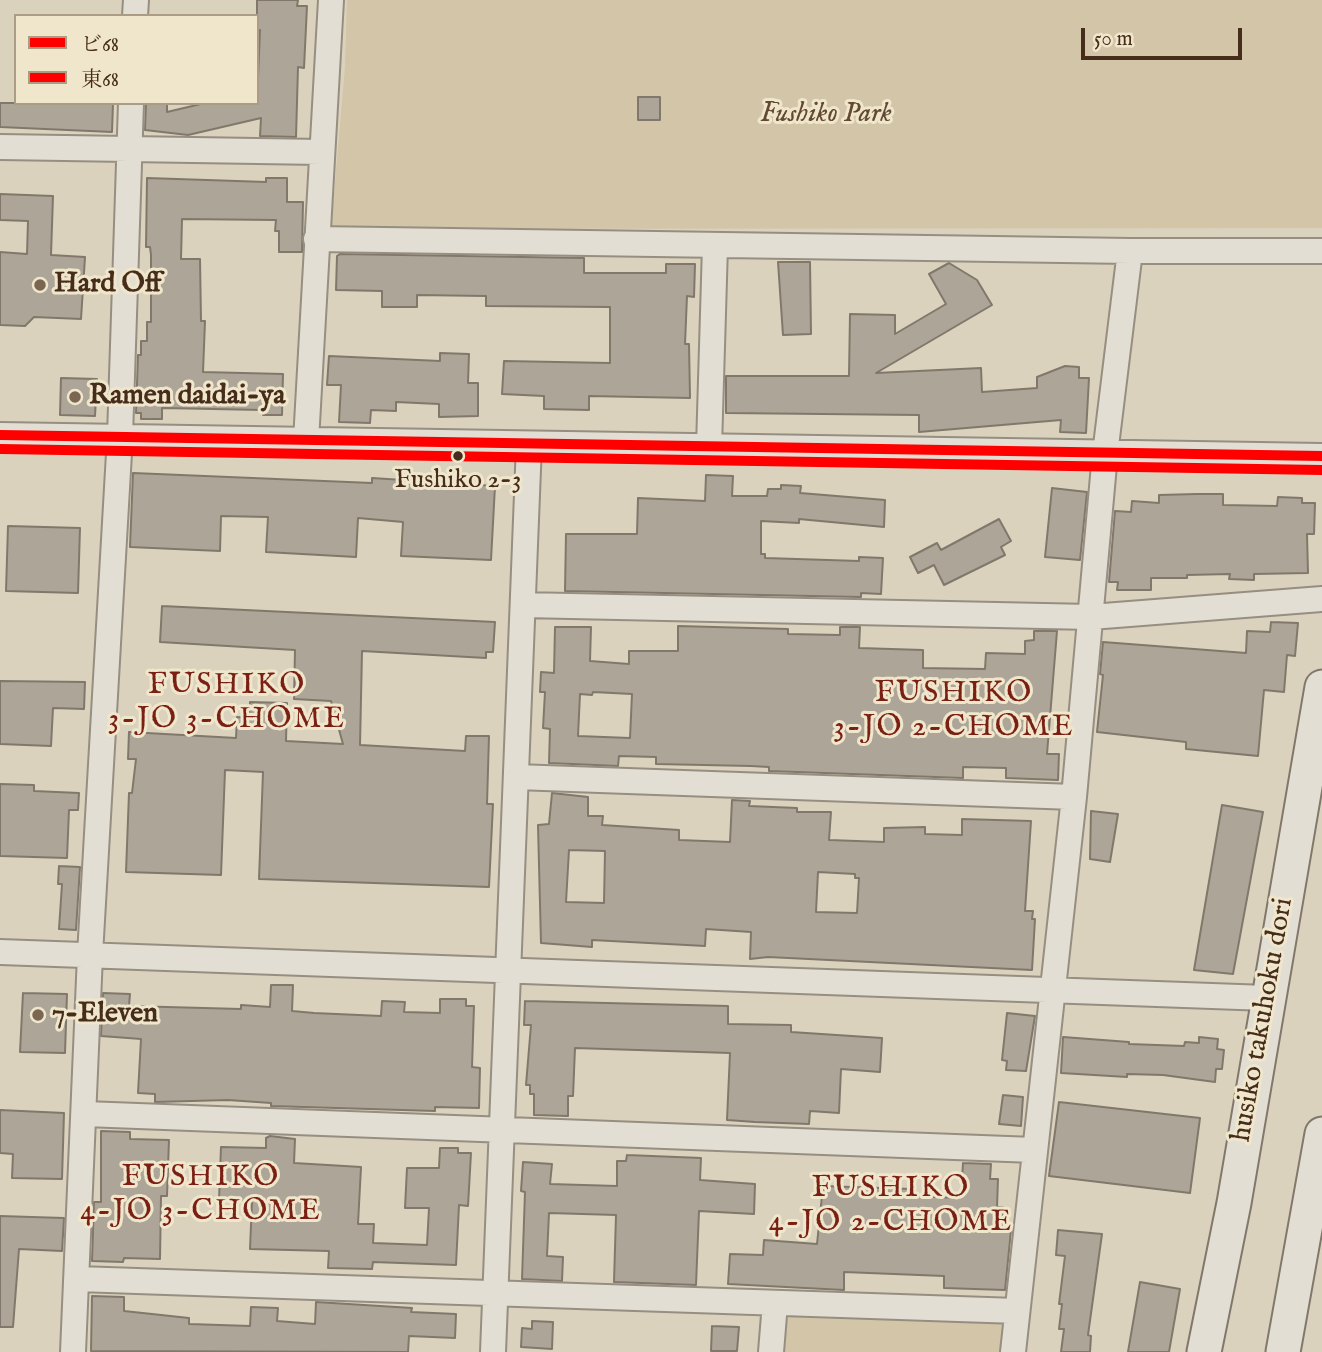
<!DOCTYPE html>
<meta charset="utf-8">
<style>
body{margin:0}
#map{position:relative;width:1322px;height:1352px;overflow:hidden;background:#dad2bd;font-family:"IM FELL English","Noto Serif JP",serif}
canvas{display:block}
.legend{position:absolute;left:14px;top:14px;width:245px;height:91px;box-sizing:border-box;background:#efe6cc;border:2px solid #ab9c85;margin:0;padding:9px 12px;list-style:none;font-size:21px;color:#462c1a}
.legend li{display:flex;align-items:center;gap:14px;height:35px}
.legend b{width:35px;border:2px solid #ab9c85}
.scale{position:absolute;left:1081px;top:28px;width:161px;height:32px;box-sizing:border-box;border:4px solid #462c1a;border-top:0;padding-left:9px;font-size:21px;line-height:24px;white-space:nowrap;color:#462c1a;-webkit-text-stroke:5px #efe6cc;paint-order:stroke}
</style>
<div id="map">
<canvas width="1322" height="1352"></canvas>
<ul class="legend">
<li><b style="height:9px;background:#f00"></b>ビ68</li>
<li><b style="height:9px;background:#f00"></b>東68</li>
</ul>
<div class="scale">50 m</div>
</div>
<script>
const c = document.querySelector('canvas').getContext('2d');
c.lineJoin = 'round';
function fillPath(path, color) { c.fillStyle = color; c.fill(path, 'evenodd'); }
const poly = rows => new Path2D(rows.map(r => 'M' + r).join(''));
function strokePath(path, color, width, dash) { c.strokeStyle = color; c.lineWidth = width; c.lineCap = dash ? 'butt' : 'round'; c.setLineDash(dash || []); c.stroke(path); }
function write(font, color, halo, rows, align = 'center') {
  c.font = font + ' "IM FELL English",serif'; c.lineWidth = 6; c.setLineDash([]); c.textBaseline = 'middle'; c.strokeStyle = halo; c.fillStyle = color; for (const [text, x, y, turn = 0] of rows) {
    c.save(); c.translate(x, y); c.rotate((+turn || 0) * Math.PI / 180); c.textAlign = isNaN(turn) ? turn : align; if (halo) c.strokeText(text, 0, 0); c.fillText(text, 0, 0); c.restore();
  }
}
fillPath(poly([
 [347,0,1322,0,1322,228,331,229,345,67],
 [791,1316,1002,1324,1005,1330,1003,1352,782,1352,786,1319]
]), '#d2c5a8');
const building = poly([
 [257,0,298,0,297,6,307,6,304,68,298,67,296,137,260,136,261,118,188,135,145,130,146,103,167,103,167,112,205,103,257,103,260,30,257,30,257,0],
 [638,97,660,97,660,120,638,120,638,97],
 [0,103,113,103,112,132,0,127,0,103],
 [147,178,266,182,266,178,287,178,287,202,303,202,302,252,279,252,279,231,275,231,276,220,182,219,181,259,200,259,201,321,205,321,203,372,283,374,282,415,263,415,263,410,162,408,162,419,141,419,141,413,136,413,138,355,141,355,141,341,147,341,147,322,151,322,151,255,150,247,146,247,147,178],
 [0,194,53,196,51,255,85,257,81,319,34,317,25,326,0,325,0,252,27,254,28,221,0,220,0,194],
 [340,254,584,258,584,273,666,273,666,264,695,264,694,297,687,296,685,344,689,344,690,398,589,396,589,410,544,409,544,396,502,394,504,361,610,363,610,307,486,306,486,296,417,295,417,307,382,307,382,291,336,290,337,256,340,254],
 [778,262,810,262,811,334,783,335,778,262],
 [949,263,977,280,992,305,876,373,981,368,982,392,1037,388,1037,377,1065,366,1079,367,1079,378,1089,378,1086,433,1060,432,1061,420,919,432,919,415,726,413,726,376,849,376,850,314,895,315,895,334,946,304,929,274,949,263],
 [440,353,469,354,468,383,478,383,478,416,439,417,439,404,396,402,396,411,371,410,370,423,339,422,341,385,327,385,329,356,440,361,440,353],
 [61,378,97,379,95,416,60,415,61,378],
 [133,473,372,483,372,478,495,486,491,560,401,556,403,522,358,518,356,557,266,552,268,517,221,516,220,551,130,547,133,473],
 [706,475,733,476,732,496,767,496,768,489,781,489,781,485,801,486,800,493,885,500,884,527,799,519,799,523,761,521,761,554,765,554,765,558,859,561,859,557,883,558,881,594,861,593,861,597,565,591,566,534,637,534,638,498,705,501,706,475],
 [1052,488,1087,492,1080,560,1045,557,1052,488],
 [1197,494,1223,494,1223,505,1277,506,1278,497,1302,498,1302,503,1315,503,1314,534,1307,534,1308,573,1254,574,1254,580,1229,579,1230,574,1187,575,1187,578,1151,578,1151,590,1117,590,1118,582,1109,582,1115,511,1131,512,1132,501,1159,503,1159,495,1197,494],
 [999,519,1011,541,1001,547,1005,555,944,585,934,565,918,573,910,557,937,543,941,550,999,519],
 [8,526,80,528,78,593,6,591,8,526],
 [162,606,495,622,493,652,486,652,486,658,362,651,360,745,465,751,466,736,489,736,487,804,493,804,489,887,259,879,263,772,225,770,221,875,126,872,129,793,132,793,136,759,128,759,129,732,236,738,237,717,249,718,250,702,287,703,286,741,343,744,331,701,294,699,295,650,160,642,162,606],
 [1271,622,1298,623,1295,656,1287,655,1284,692,1264,690,1258,756,1186,749,1186,742,1097,732,1103,675,1100,674,1103,642,1246,653,1247,631,1270,632,1271,622],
 [678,626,788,629,788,634,840,635,840,627,860,627,859,648,923,650,923,668,985,669,986,653,1025,654,1025,641,1034,640,1034,631,1057,631,1047,754,1059,754,1058,780,1006,778,1006,768,963,767,963,778,769,771,769,767,751,766,656,764,656,757,619,756,618,766,549,763,550,729,543,728,545,692,540,692,541,672,554,673,555,627,591,627,590,661,629,664,629,651,678,651,678,626],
 [593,692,632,694,630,738,578,736,580,694,592,695,593,692],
 [0,681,85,682,84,709,53,708,51,746,0,744,0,681],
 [0,784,34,785,34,791,79,793,78,810,69,810,67,858,0,856,0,784],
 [552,793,588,797,588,816,603,816,602,825,679,830,679,840,730,842,732,800,750,801,749,806,797,808,797,812,831,812,829,840,884,842,884,828,925,827,925,834,962,835,962,819,1031,821,1025,911,1033,911,1032,919,1035,919,1032,970,768,957,750,959,751,932,706,929,705,946,592,940,592,947,541,943,538,825,549,824,552,793],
 [569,850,605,851,604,903,566,902,569,850],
 [818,872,855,874,855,878,859,878,857,913,816,912,818,872],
 [1222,805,1263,812,1233,974,1194,970,1222,805],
 [1091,811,1118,814,1110,862,1090,859,1091,811],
 [59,866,80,867,76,930,59,929,62,884,58,884,59,866],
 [271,985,293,985,292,1011,314,1013,381,1016,382,1001,405,1002,404,1012,440,1013,440,999,466,999,466,1006,474,1006,472,1067,480,1068,479,1108,435,1107,435,1111,271,1106,271,1103,228,1100,155,1102,155,1094,138,1093,141,1039,101,1036,103,993,130,994,129,1006,241,1009,241,1005,270,1007,271,985],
 [23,993,67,994,65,1053,20,1052,23,993],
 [525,1001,728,1006,728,1024,791,1025,791,1032,882,1038,880,1072,841,1069,839,1113,810,1111,809,1124,755,1122,727,1120,730,1053,575,1048,573,1096,568,1096,568,1116,534,1115,534,1094,530,1094,530,1085,526,1085,531,1025,524,1025,525,1001],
 [1007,1013,1035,1016,1026,1071,1006,1070,1007,1061,1002,1060,1007,1013],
 [1063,1037,1129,1042,1129,1044,1184,1046,1185,1042,1199,1043,1199,1037,1218,1039,1217,1049,1224,1050,1222,1069,1216,1069,1215,1082,1163,1075,1127,1074,1127,1077,1061,1073,1063,1037],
 [1003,1095,1023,1097,1021,1126,999,1124,1003,1095],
 [1059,1102,1200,1118,1190,1193,1049,1176,1059,1102],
 [0,1110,64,1113,62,1179,12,1178,13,1154,0,1153,0,1110],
 [101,1131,130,1132,130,1139,169,1140,167,1196,161,1196,160,1259,124,1258,123,1262,92,1261,94,1202,101,1202,101,1131],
 [270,1136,295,1139,294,1163,361,1167,358,1224,374,1224,373,1243,427,1245,429,1208,405,1208,407,1168,439,1168,440,1148,458,1148,458,1153,471,1153,468,1206,459,1205,456,1265,373,1262,372,1269,328,1268,329,1251,250,1249,252,1201,219,1200,221,1147,266,1148,266,1138,270,1136],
 [627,1155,701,1158,700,1180,755,1184,754,1214,699,1211,696,1285,614,1282,616,1215,549,1213,547,1256,563,1257,562,1281,522,1279,525,1192,521,1191,523,1162,552,1164,550,1184,617,1186,617,1161,626,1161,627,1155],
 [963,1163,991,1164,990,1179,998,1179,997,1207,1003,1207,1002,1229,1011,1230,1005,1290,944,1288,944,1276,844,1272,844,1290,728,1284,730,1254,763,1255,764,1240,817,1244,823,1186,912,1189,912,1196,958,1198,961,1196,963,1163],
 [0,1216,64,1218,62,1251,19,1249,13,1327,0,1327,0,1216],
 [1058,1230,1102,1234,1088,1335,1091,1336,1090,1352,1061,1352,1064,1329,1059,1329,1062,1304,1059,1304,1065,1256,1056,1255,1058,1230],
 [1140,1282,1180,1289,1169,1352,1128,1352,1140,1282],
 [92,1296,124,1297,124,1311,189,1318,189,1324,250,1326,251,1307,278,1308,277,1321,315,1324,316,1302,412,1308,411,1312,456,1314,455,1338,409,1336,408,1352,91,1351,92,1296],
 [532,1321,553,1322,552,1349,521,1347,522,1328,532,1329,532,1321],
 [712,1326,739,1327,737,1351,711,1351,712,1326]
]);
fillPath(building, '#ada698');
strokePath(building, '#81786b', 2);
const street = poly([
 [135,16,136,0],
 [0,147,321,152],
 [316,239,1130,251,1322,251],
 [0,435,1322,456],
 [306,441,331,0],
 [709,447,715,246],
 [523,605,1091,617,1322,599],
 [516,777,1074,797],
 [0,952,1267,998],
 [85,1114,1034,1150],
 [78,1279,1017,1311],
 [73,1352,90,955,120,436,131,103],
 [493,1352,529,444],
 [771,1352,775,1303],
 [1013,1352,1074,797,1105,454,1130,251]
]);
const secondary = poly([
 [1204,1352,1234,1203,1322,687],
 [1283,1352,1322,1134]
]);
strokePath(street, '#968e80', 28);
strokePath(secondary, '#81786b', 37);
strokePath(street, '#e2ded3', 24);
strokePath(secondary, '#e2ded3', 33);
strokePath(poly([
 [0,435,1322,456]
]), '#f00', 10);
strokePath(poly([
 [0,449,1322,470]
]), '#f00', 10);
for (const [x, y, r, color] of [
 [40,285,7,"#7a6653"],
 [75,397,7,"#7a6653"],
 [458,456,6,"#462c1a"],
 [38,1015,7,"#7a6653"]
]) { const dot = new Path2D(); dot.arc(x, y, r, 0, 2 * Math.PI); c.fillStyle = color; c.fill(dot); strokePath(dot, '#efe6cc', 2.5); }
write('26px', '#462c1a', '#efe6cc', [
 ["Fushiko 2-3",458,482]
]);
write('italic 28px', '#614933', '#efe6cc', [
 ["Fushiko Park",826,115]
]);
write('bold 28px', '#462c1a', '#efe6cc', [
 ["Hard Off",54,285],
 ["Ramen daidai-ya",89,397],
 ["7-Eleven",52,1015]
], 'left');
write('28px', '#462c1a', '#efe6cc', [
 ["husiko takuhoku dori",1264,1020,-80]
]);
c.letterSpacing = '2px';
write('30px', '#7a1f14', '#efe6cc', [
 ["FUSHIKO",227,687],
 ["3-JO 3-CHOME",227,721],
 ["FUSHIKO",954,695],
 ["3-JO 2-CHOME",954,729],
 ["FUSHIKO",201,1179],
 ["4-JO 3-CHOME",201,1213],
 ["FUSHIKO",891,1190],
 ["4-JO 2-CHOME",891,1224]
]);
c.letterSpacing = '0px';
</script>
